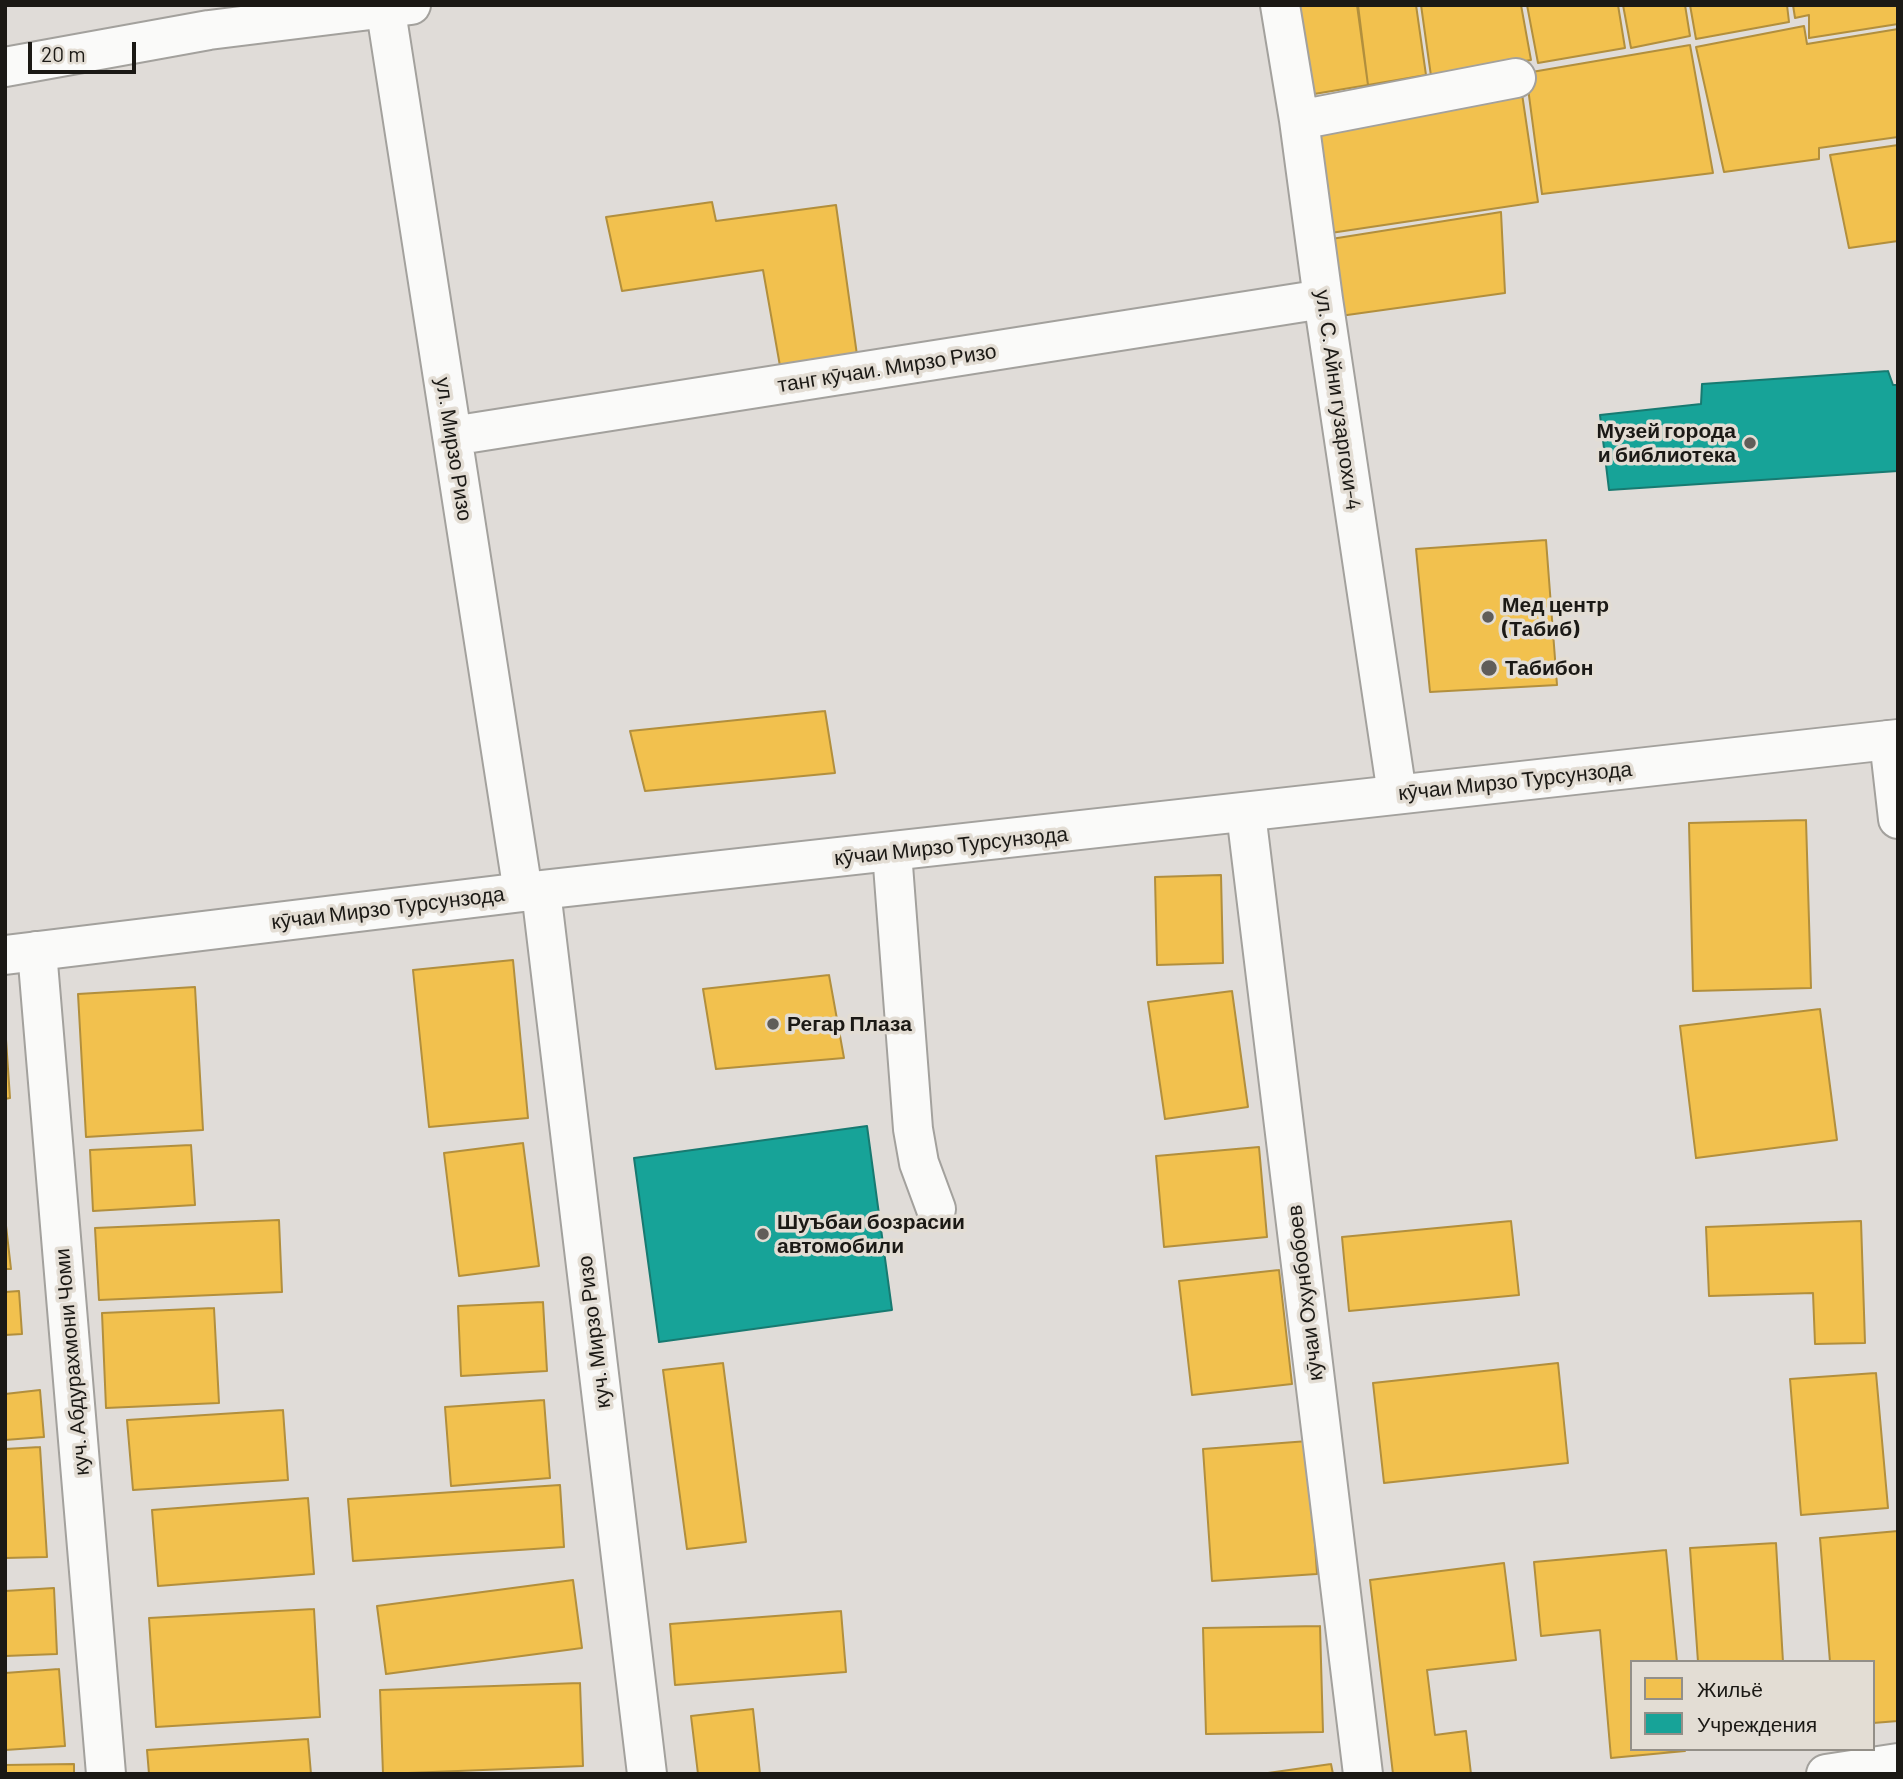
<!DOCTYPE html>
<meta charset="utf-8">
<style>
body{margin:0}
#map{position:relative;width:1903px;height:1779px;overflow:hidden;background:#e0dcd8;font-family:Barlow,sans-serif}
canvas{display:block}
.frame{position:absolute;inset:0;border:7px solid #1b1915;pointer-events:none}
.legend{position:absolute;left:1630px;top:1660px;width:245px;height:91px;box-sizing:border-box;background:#e3ddd4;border:2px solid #938f88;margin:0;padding:9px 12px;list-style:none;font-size:21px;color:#1b1915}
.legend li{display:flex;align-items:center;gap:14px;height:35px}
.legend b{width:35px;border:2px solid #938f88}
.scale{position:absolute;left:28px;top:42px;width:108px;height:32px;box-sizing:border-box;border:4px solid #1b1915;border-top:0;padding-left:9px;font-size:21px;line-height:24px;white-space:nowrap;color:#1b1915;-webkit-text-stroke:5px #e3ddd4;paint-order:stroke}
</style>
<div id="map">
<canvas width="1903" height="1779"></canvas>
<div class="frame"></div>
<ul class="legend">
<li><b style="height:19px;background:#f2c14e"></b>Жильё</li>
<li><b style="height:19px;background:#17a398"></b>Учреждения</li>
</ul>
<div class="scale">20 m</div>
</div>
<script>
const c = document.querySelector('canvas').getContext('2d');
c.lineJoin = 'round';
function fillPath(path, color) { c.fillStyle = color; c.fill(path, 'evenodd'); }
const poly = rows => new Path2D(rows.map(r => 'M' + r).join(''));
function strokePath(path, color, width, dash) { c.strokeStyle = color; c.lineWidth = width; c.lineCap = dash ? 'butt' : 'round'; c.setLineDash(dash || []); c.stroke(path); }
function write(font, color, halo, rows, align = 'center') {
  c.font = font + ' Barlow,sans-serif'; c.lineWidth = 7; c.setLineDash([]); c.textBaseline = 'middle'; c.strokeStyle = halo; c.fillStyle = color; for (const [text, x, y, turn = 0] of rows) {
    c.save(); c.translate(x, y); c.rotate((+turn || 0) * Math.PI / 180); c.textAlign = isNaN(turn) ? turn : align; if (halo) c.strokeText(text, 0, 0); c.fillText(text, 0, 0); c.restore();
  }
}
const homes = poly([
 [1286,5,1357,5,1368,85,1302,96,1286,5],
 [1358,5,1416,5,1426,75,1368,85,1358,5],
 [1421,5,1521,5,1531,60,1431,76,1421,5],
 [1527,5,1618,5,1625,48,1538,63,1527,5],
 [1623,5,1685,5,1690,36,1631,48,1623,5],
 [1690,5,1787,5,1789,22,1696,39,1690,5],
 [1793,5,1898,5,1898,24,1809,38,1809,15,1795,18,1793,5],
 [1804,26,1807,44,1898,29,1898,137,1819,148,1819,159,1724,172,1696,47,1804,26],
 [1690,45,1713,173,1542,194,1526,73,1690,45],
 [1521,87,1538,202,1324,234,1306,124,1521,87],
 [1898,145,1898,241,1849,248,1830,155,1898,145],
 [712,202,716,221,836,205,857,355,780,366,763,270,622,291,606,217,712,202],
 [1501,212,1505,293,1340,316,1325,240,1501,212],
 [1546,540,1557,685,1430,692,1416,549,1546,540],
 [825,711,835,773,645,791,630,731,825,711],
 [1806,820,1811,988,1693,991,1689,823,1806,820],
 [1221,875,1223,963,1157,965,1155,877,1221,875],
 [513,960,528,1118,429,1127,413,970,513,960],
 [829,975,844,1058,716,1069,703,989,829,975],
 [195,987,203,1130,86,1137,78,994,195,987],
 [1232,991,1248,1107,1165,1119,1148,1002,1232,991],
 [1820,1009,1837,1140,1696,1158,1680,1026,1820,1009],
 [5,1025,10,1098,5,1099,5,1025],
 [523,1143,539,1266,459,1276,444,1153,523,1143],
 [191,1145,195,1205,93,1211,90,1150,191,1145],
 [1259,1147,1267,1237,1164,1247,1156,1156,1259,1147],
 [5,1217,11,1269,5,1269,5,1217],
 [279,1220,282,1292,99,1300,95,1228,279,1220],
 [1511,1221,1519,1295,1349,1311,1342,1237,1511,1221],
 [1861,1221,1865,1343,1815,1344,1813,1293,1709,1296,1706,1227,1861,1221],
 [1279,1270,1292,1384,1192,1395,1179,1281,1279,1270],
 [19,1291,22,1334,5,1335,5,1292,19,1291],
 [543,1302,547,1371,461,1376,458,1306,543,1302],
 [214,1308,219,1403,106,1408,102,1313,214,1308],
 [723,1363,746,1542,687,1549,663,1370,723,1363],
 [1558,1363,1568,1463,1384,1483,1373,1383,1558,1363],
 [1876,1373,1888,1508,1801,1515,1790,1379,1876,1373],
 [40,1390,44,1437,5,1440,5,1394,40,1390],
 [544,1400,550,1478,451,1486,445,1407,544,1400],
 [283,1410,288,1480,133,1490,127,1420,283,1410],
 [1308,1441,1317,1574,1212,1581,1203,1449,1308,1441],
 [40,1447,47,1557,5,1558,5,1449,40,1447],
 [560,1485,564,1547,353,1561,348,1499,560,1485],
 [308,1498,314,1574,158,1586,152,1510,308,1498],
 [1898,1531,1898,1721,1873,1723,1873,1662,1830,1662,1820,1538,1898,1531],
 [1776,1543,1783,1662,1698,1662,1690,1548,1776,1543],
 [1666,1550,1677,1662,1632,1662,1632,1749,1685,1751,1611,1758,1600,1630,1541,1636,1534,1562,1666,1550],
 [1504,1563,1516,1660,1427,1670,1435,1735,1466,1731,1471,1774,1393,1774,1370,1580,1504,1563],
 [573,1580,582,1648,386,1674,377,1606,573,1580],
 [54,1588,57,1654,5,1656,5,1591,54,1588],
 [314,1609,320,1717,156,1727,149,1618,314,1609],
 [841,1611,846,1672,675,1685,670,1624,841,1611],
 [1320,1626,1323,1732,1206,1734,1203,1628,1320,1626],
 [59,1669,65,1746,5,1750,5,1673,59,1669],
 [580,1683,583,1766,383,1774,380,1690,580,1683],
 [753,1709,760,1774,698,1774,691,1716,753,1709],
 [308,1739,311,1774,149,1774,147,1750,308,1739],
 [74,1764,74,1774,5,1774,5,1765,74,1764],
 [1331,1764,1333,1774,1261,1774,1331,1764]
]);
fillPath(homes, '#f2c14e');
strokePath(homes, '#b28f3d', 2);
const public = poly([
 [1888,371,1893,385,1898,385,1898,471,1609,490,1600,415,1701,404,1702,384,1888,371],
 [867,1126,892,1310,659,1342,634,1158,867,1126]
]);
fillPath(public, '#17a398');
strokePath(public, '#187a71', 2);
const minor = poly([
 [385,5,523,892],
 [1280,5,1299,120,1323,299,1397,794],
 [5,67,209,30,411,5],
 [1299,120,1516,78],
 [452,436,1323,299],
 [1889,740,1898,819],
 [1246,813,1363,1774],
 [892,852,913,1129,919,1163,936,1209],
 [541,891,647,1774],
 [37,951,106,1774],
 [1826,1774,1898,1763]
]);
const major = poly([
 [5,955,523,892,1898,739]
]);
strokePath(minor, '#a3a19d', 42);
strokePath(major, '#a3a19d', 42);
strokePath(minor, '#fafaf9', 38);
strokePath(major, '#fafaf9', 38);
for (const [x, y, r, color] of [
 [1750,443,7,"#605d59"],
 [1488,617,7,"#605d59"],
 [1489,668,9,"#605d59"],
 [773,1024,7,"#605d59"],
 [763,1234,7,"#605d59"]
]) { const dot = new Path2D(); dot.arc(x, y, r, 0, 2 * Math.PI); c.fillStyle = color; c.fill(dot); strokePath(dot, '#e3ddd4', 2.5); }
write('21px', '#1b1915', '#e3ddd4', [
 ["танг кӯчаи. Мирзо Ризо",887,368,-9],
 ["ул. С. Айни гузаргохи-4",1338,400,82],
 ["ул. Мирзо Ризо",454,449,81],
 ["кӯчаи Мирзо Турсунзода",1515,781,-6],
 ["кӯчаи Мирзо Турсунзода",951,846,-6],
 ["кӯчаи Мирзо Турсунзода",388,908,-7],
 ["кӯчаи Охунбобоев",1305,1293,-97],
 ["куч. Мирзо Ризо",594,1332,-97],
 ["куч. Абдурахмони Чоми",72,1362,-95]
]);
write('bold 21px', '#1b1915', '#e3ddd4', [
 ["Музей города",1736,431,"right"],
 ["и библиотека",1736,455,"right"],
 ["Мед центр",1502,605],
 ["(Табиб)",1502,629],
 ["Табибон",1505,668],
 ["Регар Плаза",787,1024],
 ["Шуъбаи бозрасии",777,1222],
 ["автомобили",777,1246]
], 'left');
</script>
